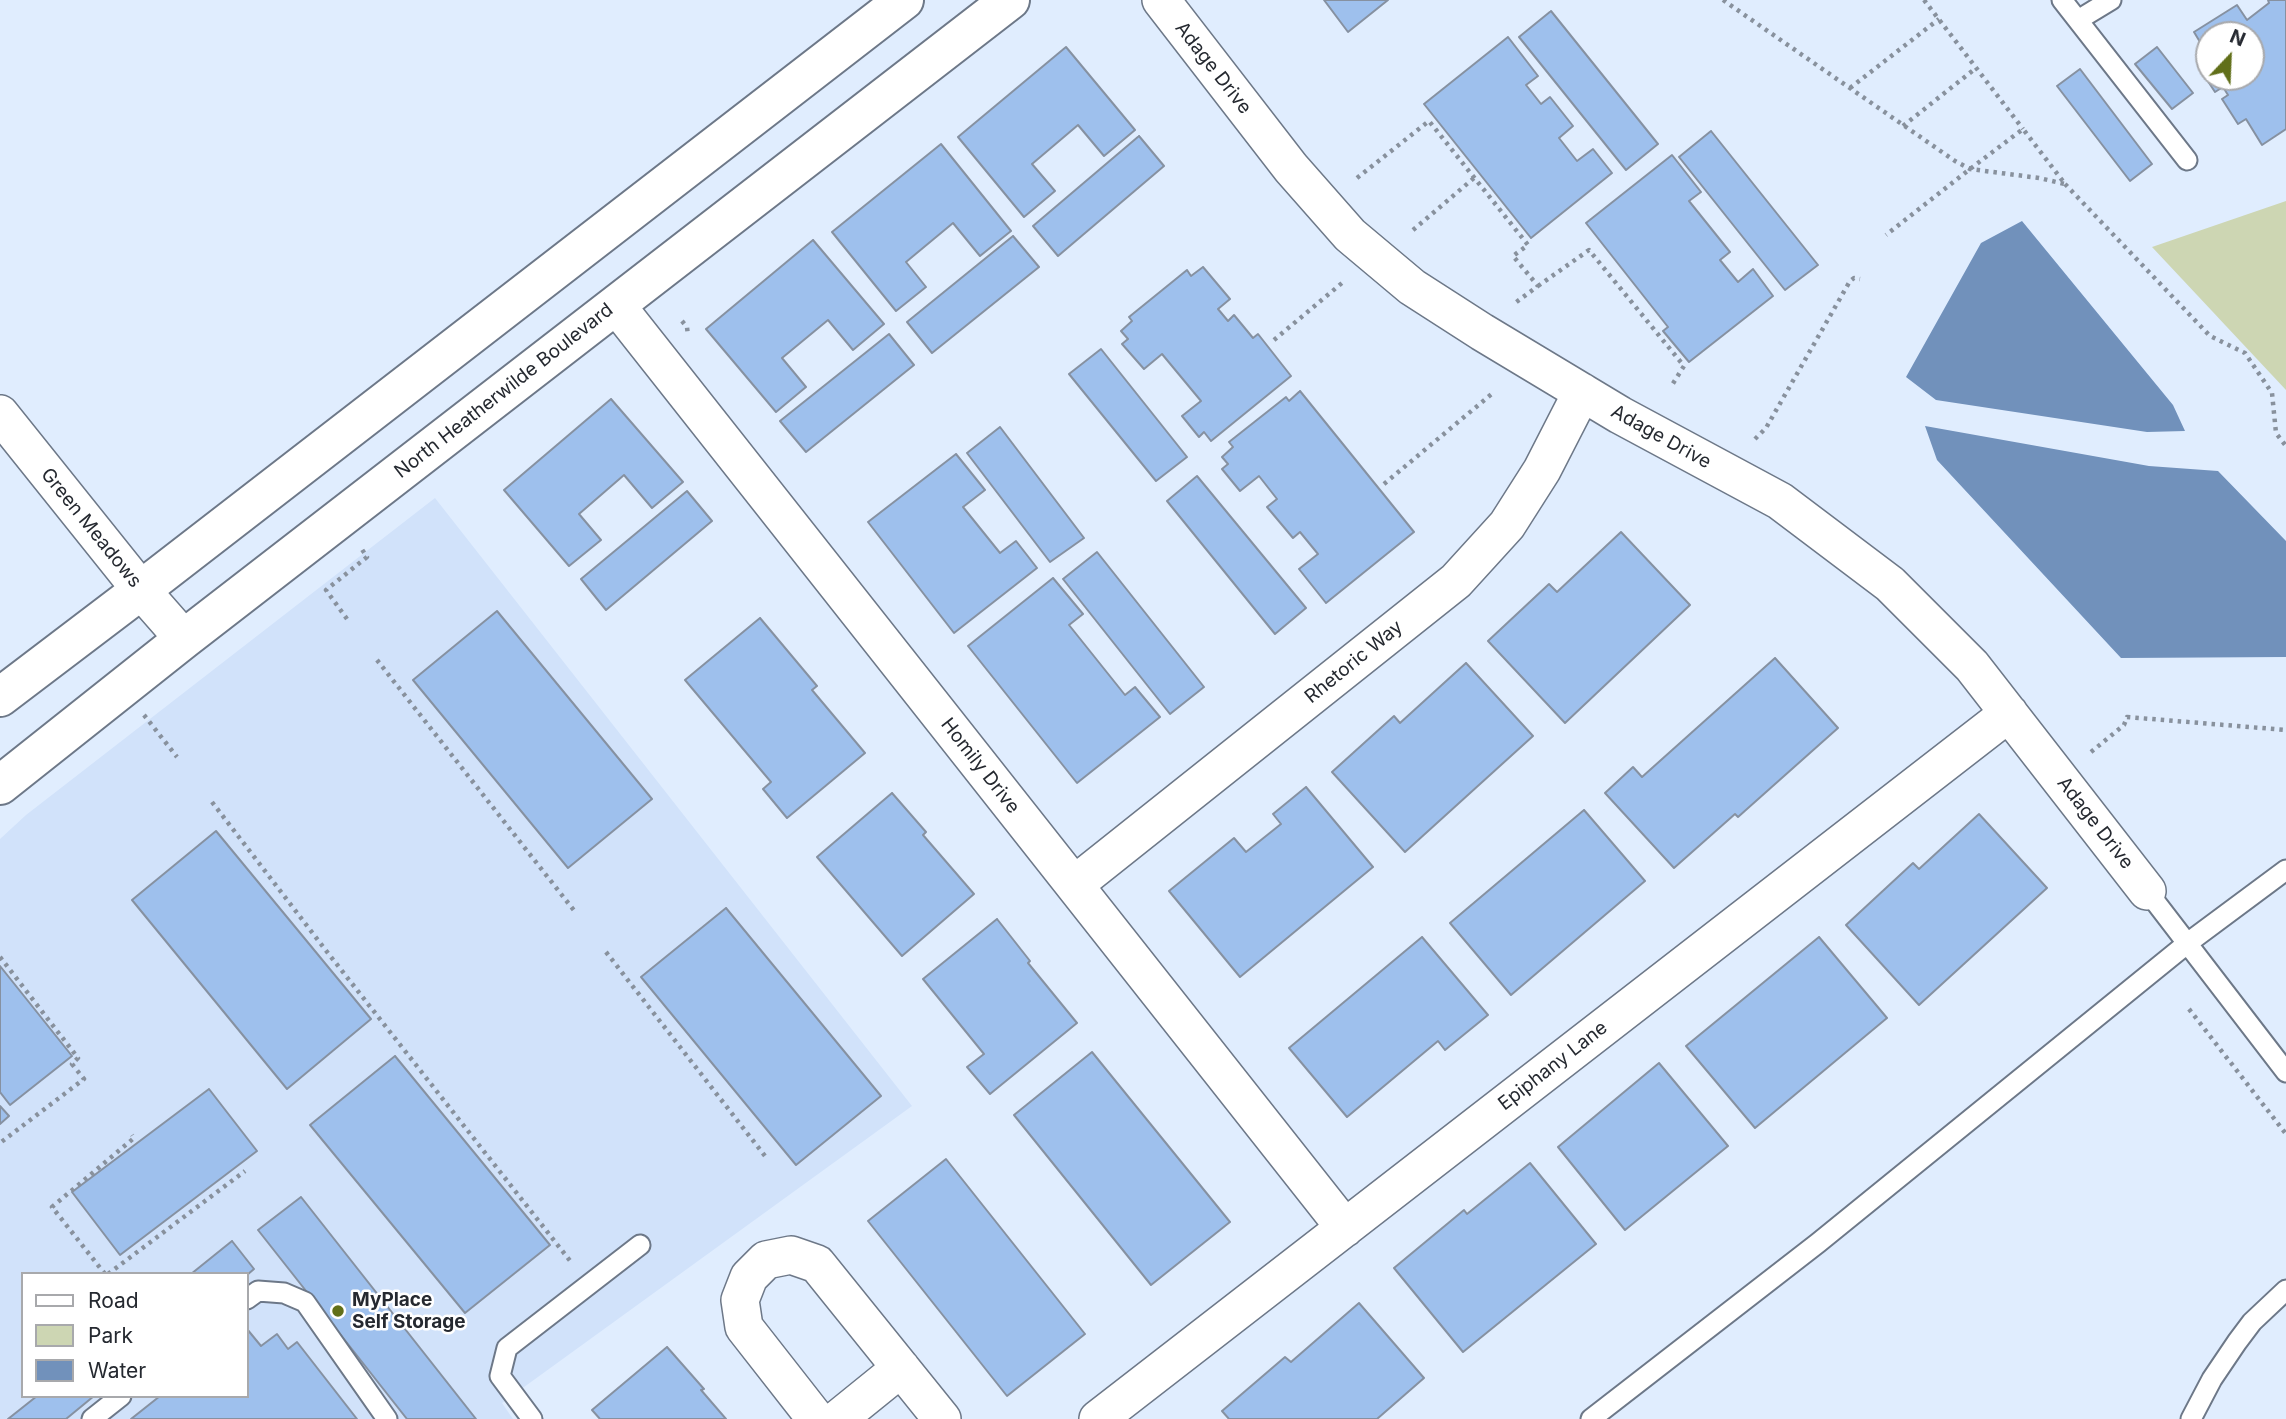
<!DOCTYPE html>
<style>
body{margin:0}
#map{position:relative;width:2286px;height:1419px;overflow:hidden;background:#e0edfe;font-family:Inter,sans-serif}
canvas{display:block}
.legend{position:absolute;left:21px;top:1272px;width:228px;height:126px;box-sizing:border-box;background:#fff;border:2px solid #a8a9ac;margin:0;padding:9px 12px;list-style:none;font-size:21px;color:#252930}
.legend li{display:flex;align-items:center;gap:14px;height:35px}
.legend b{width:35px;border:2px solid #a8a9ac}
.north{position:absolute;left:2195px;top:21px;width:70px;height:70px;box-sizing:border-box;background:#fff;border:2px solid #a8a9ac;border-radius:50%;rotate:23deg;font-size:19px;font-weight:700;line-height:28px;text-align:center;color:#252930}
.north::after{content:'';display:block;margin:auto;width:24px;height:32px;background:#616f19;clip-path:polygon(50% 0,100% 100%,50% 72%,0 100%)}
</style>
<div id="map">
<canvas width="2286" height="1419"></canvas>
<ul class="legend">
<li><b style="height:9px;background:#fff"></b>Road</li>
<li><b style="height:19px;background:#cdd6b3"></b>Park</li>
<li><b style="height:19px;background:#7191bb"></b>Water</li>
</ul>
<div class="north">N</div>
</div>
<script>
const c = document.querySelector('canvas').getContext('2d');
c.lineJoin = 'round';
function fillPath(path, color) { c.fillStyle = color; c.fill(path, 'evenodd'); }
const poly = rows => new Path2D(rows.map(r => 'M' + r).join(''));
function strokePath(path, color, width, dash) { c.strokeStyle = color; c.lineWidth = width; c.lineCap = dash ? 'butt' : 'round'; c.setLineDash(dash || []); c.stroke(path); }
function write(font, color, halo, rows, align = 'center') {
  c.font = font + ' Inter,sans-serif'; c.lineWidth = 5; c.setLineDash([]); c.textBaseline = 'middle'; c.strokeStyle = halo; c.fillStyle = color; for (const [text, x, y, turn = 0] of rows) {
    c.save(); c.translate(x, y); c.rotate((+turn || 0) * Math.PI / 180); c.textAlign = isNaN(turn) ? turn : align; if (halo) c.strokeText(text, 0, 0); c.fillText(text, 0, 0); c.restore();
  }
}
fillPath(poly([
 [435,498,912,1106,502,1403,513,1419,0,1419,0,839,26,815],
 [23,1274,247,1274,247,1396,23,1396]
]), '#d1e2fa');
fillPath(poly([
 [2286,201,2286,390,2152,247]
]), '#cdd6b3');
fillPath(poly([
 [2022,221,2173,405,2185,431,2147,432,1936,400,1906,377,1981,243],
 [1925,426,2149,466,2218,471,2286,541,2286,657,2121,658,1937,460]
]), '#7191bb');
const building = poly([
 [1324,0,1388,0,1348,32,1324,0],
 [2268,0,2286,0,2286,129,2262,145,2246,119,2238,124,2222,99,2228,95,2223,87,2215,92,2198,66,2209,58,2209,77,2251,77,2251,35,2209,35,2209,57,2194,32,2237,5,2247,20,2269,3,2268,0],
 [1551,11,1658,144,1626,170,1519,37,1551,11],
 [1508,37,1538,76,1526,85,1541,104,1550,97,1573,126,1559,138,1577,161,1593,149,1612,173,1531,238,1424,104,1508,37],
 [1066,47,1135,130,1104,156,1078,125,1032,164,1055,191,1024,217,958,137,1066,47],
 [2157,47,2193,93,2172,109,2135,64,2157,47],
 [2080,69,2152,164,2130,181,2057,86,2080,69],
 [1711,131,1818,265,1785,290,1679,157,1711,131],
 [1139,136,1164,166,1058,256,1033,226,1139,136],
 [941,144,1011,231,980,256,953,223,906,262,926,287,896,311,832,232,941,144],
 [1672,155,1701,192,1689,201,1730,252,1720,260,1738,282,1753,269,1773,296,1689,362,1663,331,1668,327,1586,223,1672,155],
 [1013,236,1039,267,932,353,907,322,1013,236],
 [813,240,884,324,853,350,828,320,782,358,806,387,776,412,706,329,813,240],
 [1203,267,1230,299,1218,309,1228,321,1234,315,1253,338,1258,334,1291,376,1211,441,1204,432,1199,437,1182,416,1201,401,1162,354,1144,369,1122,344,1128,339,1121,331,1132,321,1129,317,1187,270,1191,276,1203,267],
 [889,334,914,365,806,452,780,421,889,334],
 [1101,349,1187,457,1156,481,1069,374,1101,349],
 [1300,391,1414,532,1326,603,1299,569,1318,554,1300,532,1293,538,1267,507,1277,499,1259,476,1240,491,1222,469,1228,464,1222,457,1233,447,1229,442,1286,397,1289,401,1300,391],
 [611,399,683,482,652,508,624,475,579,514,601,540,569,566,504,490,611,399],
 [1000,427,1084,538,1050,562,967,453,1000,427],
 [956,454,985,490,963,507,1000,553,1016,541,1037,568,954,633,868,522,956,454],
 [1197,476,1306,608,1275,634,1167,501,1197,476],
 [687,491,712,521,606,610,581,579,687,491],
 [1621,532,1690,605,1565,723,1488,641,1549,584,1557,592,1621,532],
 [1097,552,1204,687,1170,714,1063,579,1097,552],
 [1053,578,1083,614,1069,625,1125,695,1135,687,1160,717,1077,783,968,646,1053,578],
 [497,611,652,799,568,868,413,680,497,611],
 [760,618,817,686,812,690,865,753,787,818,763,789,771,782,685,680,760,618],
 [1775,658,1838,728,1738,817,1735,814,1674,868,1605,793,1633,767,1642,777,1775,658],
 [1466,663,1533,736,1405,852,1332,772,1394,716,1400,723,1466,663],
 [1306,787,1373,867,1240,977,1169,891,1234,838,1246,852,1281,824,1273,814,1306,787],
 [892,793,926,832,923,835,974,894,902,956,817,857,892,793],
 [1584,810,1645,881,1511,995,1450,923,1584,810],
 [1979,814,2047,888,1919,1005,1846,925,1913,863,1919,869,1979,814],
 [216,831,371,1019,287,1089,132,900,216,831],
 [726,908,881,1096,796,1165,641,977,726,908],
 [997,919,1030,961,1028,963,1077,1023,990,1094,967,1067,984,1054,923,979,997,919],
 [1422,937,1488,1015,1445,1050,1438,1041,1347,1117,1289,1048,1422,937],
 [1819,937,1887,1018,1755,1128,1686,1046,1819,937],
 [0,966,72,1056,10,1105,0,1092,0,966],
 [1092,1052,1230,1222,1151,1285,1014,1115,1092,1052],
 [395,1056,550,1245,465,1313,310,1125,395,1056],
 [1659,1063,1728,1146,1625,1230,1558,1147,1659,1063],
 [209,1089,257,1151,120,1255,72,1192,209,1089],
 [0,1106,9,1116,0,1124,0,1106],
 [946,1159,1085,1334,1007,1396,868,1221,946,1159],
 [1530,1163,1596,1244,1463,1352,1394,1268,1464,1210,1467,1214,1530,1163],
 [301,1197,476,1419,407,1419,258,1230,301,1197],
 [232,1241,254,1269,247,1275,191,1274,232,1241],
 [1359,1303,1424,1378,1377,1419,1229,1419,1222,1411,1285,1357,1291,1362,1359,1303],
 [247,1329,261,1346,277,1334,288,1349,297,1342,357,1419,131,1419,160,1396,247,1396,247,1329],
 [667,1347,704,1389,701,1390,726,1419,600,1419,592,1410,667,1347],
 [37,1396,94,1396,66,1419,8,1419,37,1396]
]);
fillPath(building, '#9ec0ed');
strokePath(building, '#8691a1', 2);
const service = poly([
 [2062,0,2187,160],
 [2078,20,2111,0],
 [2147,891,2286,1072],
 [247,1299,258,1291,284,1293,305,1302,387,1419],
 [92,1419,121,1396],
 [532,1419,500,1376,507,1348,640,1245],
 [1591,1419,1818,1243,2189,942,2286,870],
 [2191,1419,2212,1379,2237,1342,2252,1322,2286,1290]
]);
const minor = poly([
 [1161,0,1291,168,1350,235,1412,287,1482,332,1620,415,1780,501,1890,584,1972,666,2147,891],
 [616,305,1345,1228],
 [0,414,141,590,184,639],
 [1074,885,1456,581,1507,525,1542,470,1582,392],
 [816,1419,744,1327,740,1300,749,1277,766,1260,791,1255,817,1264,942,1419],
 [838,1419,901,1368],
 [1098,1419,2009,713]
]);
const secondary = poly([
 [0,697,141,590,904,0],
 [0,785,184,639,1010,0]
]);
strokePath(service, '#6d7888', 23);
strokePath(minor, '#6d7888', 40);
strokePath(secondary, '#6d7888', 42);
strokePath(poly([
 [1723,0,1955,161,1970,169,2039,178,2065,184,2023,129,1970,169,1886,235],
 [1924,0,2023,129],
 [1850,88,1939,19],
 [1903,126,1976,68],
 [1357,178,1429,121,1528,245,1513,256,1538,286,1515,303],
 [2065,184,2210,336,2245,353,2272,393,2276,433,2286,446],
 [1413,230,1474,178],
 [1538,286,1589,250,1684,366,1672,385],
 [682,321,687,327,688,336],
 [1274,340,1342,283],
 [1755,439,1766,428,1850,281,1854,278,1860,279],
 [1384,484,1494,392],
 [347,619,326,590,367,557,361,548],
 [377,660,576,913],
 [144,715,177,757],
 [2091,752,2124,725,2127,717,2286,730],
 [212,802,324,948,571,1262],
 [606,952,765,1156],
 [0,957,78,1058,72,1064,84,1079,0,1143],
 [2189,1009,2286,1134],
 [105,1274,52,1207,134,1138,132,1135],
 [108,1274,245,1171]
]), '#88919d', 4.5, [3.5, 5]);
strokePath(service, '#fff', 19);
strokePath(minor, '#fff', 37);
strokePath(secondary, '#fff', 38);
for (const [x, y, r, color] of [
 [338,1311,7,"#616f19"]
]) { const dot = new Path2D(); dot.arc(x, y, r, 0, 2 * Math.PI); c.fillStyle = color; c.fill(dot); strokePath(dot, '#fff', 2.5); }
write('19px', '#252930', '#fff', [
 ["Adage Drive",1213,68,52],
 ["North Heatherwilde Boulevard",504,391,-38],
 ["Adage Drive",1661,437,29],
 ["Green Meadows",91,528,51],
 ["Rhetoric Way",1354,662,-39],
 ["Homily Drive",980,766,52],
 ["Adage Drive",2095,823,52],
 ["Epiphany Lane",1553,1066,-38]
]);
write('bold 19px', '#252930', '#fff', [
 ["MyPlace",352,1300],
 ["Self Storage",352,1322]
], 'left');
</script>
